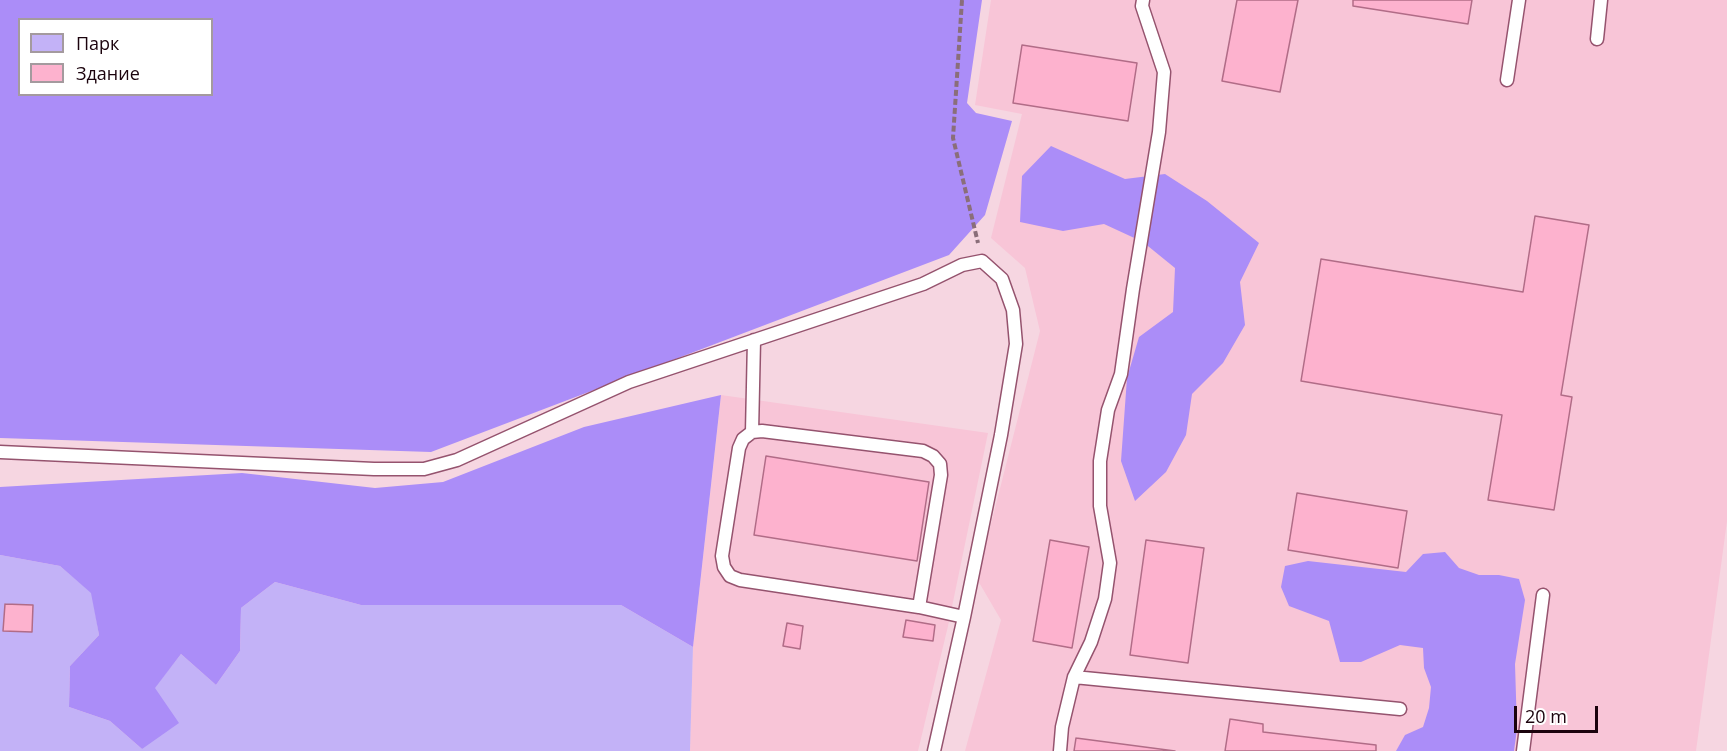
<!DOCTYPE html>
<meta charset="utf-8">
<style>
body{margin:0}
#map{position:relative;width:1727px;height:751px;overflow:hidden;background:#f6d6e1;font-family:"Open Sans",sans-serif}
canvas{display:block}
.legend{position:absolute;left:18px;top:18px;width:195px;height:78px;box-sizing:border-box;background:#fff;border:2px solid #a49a9e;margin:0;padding:8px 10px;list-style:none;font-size:18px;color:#1b030d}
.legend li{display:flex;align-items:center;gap:12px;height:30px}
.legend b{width:30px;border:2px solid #a49a9e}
.scale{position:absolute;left:1514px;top:706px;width:84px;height:27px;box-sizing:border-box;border:3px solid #1b030d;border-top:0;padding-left:8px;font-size:18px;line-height:21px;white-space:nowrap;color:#1b030d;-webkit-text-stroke:4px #fff;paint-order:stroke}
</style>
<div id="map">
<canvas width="1727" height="751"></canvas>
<ul class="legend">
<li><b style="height:16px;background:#c3b2f7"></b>Парк</li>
<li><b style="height:16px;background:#fdb2ce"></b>Здание</li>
</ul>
<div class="scale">20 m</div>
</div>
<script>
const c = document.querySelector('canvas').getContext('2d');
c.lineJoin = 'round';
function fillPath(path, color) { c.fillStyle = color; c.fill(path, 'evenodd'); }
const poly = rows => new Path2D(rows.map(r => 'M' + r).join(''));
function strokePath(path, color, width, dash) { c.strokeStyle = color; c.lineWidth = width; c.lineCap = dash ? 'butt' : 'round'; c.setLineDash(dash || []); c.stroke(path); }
fillPath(poly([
 [991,0,1727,0,1727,521,1696,751,965,751,1001,620,977,579,1040,331,1025,268,991,238,1022,114,975,105],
 [721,395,988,433,948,626,918,751,690,751,693,647]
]), '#f8c5d7');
fillPath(poly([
 [0,555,60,566,92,593,99,635,70,666,69,707,110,721,142,749,154,688,181,654,216,685,240,651,241,608,275,582,361,605,621,605,693,647,690,751,0,751]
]), '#c3b2f7');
fillPath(poly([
 [0,0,982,0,967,103,976,113,1012,121,985,215,949,255,431,452,0,438],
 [20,20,212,20,212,94,20,94],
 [1051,146,1125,179,1165,174,1207,201,1259,243,1240,282,1245,325,1223,363,1192,394,1186,435,1166,472,1135,501,1121,461,1127,378,1139,337,1173,312,1175,268,1143,242,1104,224,1063,231,1020,222,1022,176],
 [721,395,693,647,621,605,361,605,275,582,241,608,240,651,216,685,181,654,155,688,179,723,142,749,110,721,69,707,70,666,99,635,91,593,60,566,0,555,0,487,242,473,375,488,443,482,584,427],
 [1445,552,1459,568,1479,575,1499,575,1519,579,1525,600,1515,664,1517,729,1514,751,1396,751,1405,735,1423,727,1429,708,1431,687,1424,668,1423,648,1400,645,1361,662,1340,662,1329,621,1289,606,1281,587,1285,566,1308,561,1406,572,1423,554]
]), '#ab8df8');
const building = poly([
 [1237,0,1298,0,1280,92,1222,81,1237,0],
 [1353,0,1472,0,1468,24,1353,6,1353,0],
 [1022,45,1137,63,1128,121,1013,103,1022,45],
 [1535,216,1589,225,1561,395,1572,397,1554,510,1488,500,1502,415,1301,381,1321,259,1523,292,1535,216],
 [766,456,929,482,917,561,754,535,766,456],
 [1297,493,1407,511,1398,568,1288,550,1297,493],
 [1050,540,1089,547,1072,648,1033,641,1050,540],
 [1146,540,1204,548,1188,663,1130,655,1146,540],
 [5,604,33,605,32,632,3,631,5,604],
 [906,620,935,625,933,641,903,637,906,620],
 [787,623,803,626,800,649,783,646,787,623],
 [1230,719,1263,724,1263,732,1376,745,1376,751,1225,751,1230,719],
 [1076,738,1175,751,1074,751,1076,738]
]);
fillPath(building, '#fdb2ce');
strokePath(building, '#b16c87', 1.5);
const lane = poly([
 [1597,39,1601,0],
 [1507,80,1519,0],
 [752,432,754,340],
 [0,452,374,469,424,469,457,460,629,382,923,284,962,265,982,261,1002,279,1013,310,1016,344,1001,435,964,617,934,751],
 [919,607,941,475,940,464,933,456,923,451,762,431,752,432,743,439,739,448,722,556,724,567,730,576,740,580,919,607,964,617],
 [1074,677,1400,709],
 [1060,751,1062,727,1074,677,1091,642,1105,599,1110,563,1100,506,1100,461,1108,410,1121,374,1133,289,1159,132,1164,72,1142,6,1143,0],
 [1523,751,1543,595]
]);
strokePath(lane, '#95536e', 15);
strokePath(poly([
 [962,0,953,138,978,243]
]), '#8a6e79', 4, [6, 3]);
strokePath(lane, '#fff', 12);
</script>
